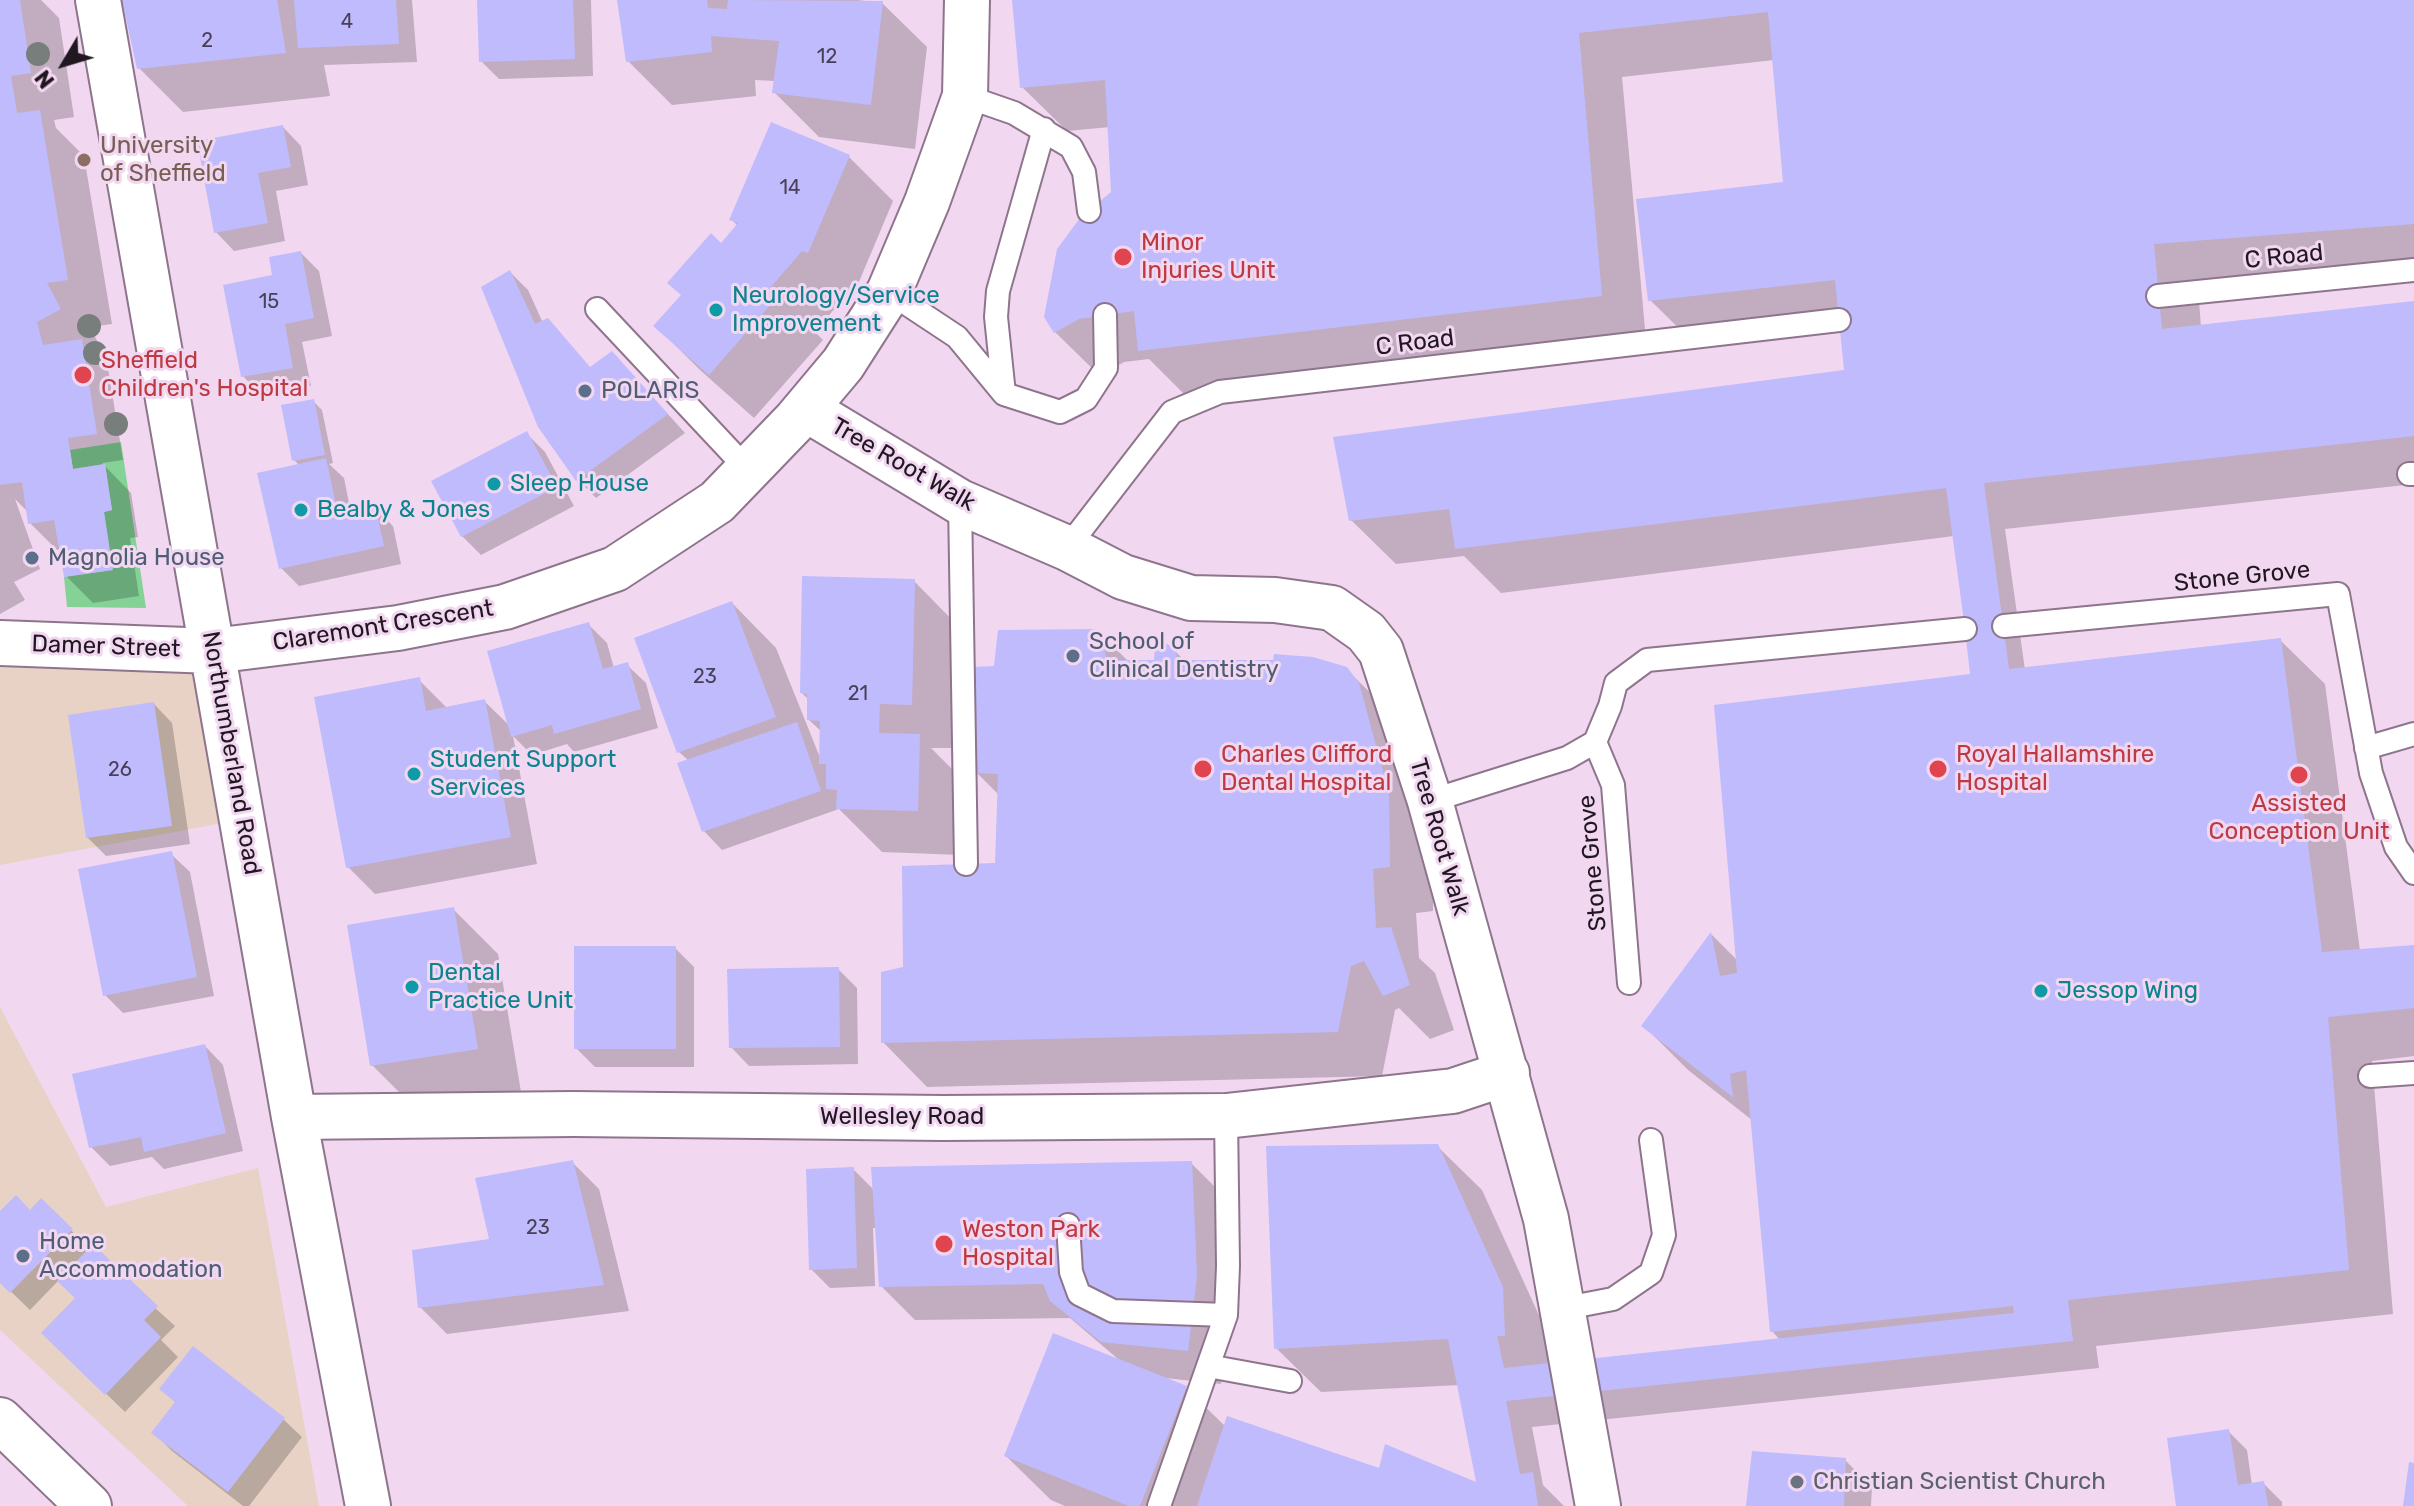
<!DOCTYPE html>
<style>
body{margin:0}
#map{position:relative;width:2414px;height:1506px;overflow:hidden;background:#f2d7f1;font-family:Rubik,sans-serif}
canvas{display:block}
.north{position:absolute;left:24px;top:24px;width:80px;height:80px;-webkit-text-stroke:6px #f2d7f1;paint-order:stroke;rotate:232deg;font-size:22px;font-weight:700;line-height:32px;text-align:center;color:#201720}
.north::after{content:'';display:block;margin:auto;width:28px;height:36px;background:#201720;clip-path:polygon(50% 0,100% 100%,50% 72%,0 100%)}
</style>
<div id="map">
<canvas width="2414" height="1506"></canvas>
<div class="north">N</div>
</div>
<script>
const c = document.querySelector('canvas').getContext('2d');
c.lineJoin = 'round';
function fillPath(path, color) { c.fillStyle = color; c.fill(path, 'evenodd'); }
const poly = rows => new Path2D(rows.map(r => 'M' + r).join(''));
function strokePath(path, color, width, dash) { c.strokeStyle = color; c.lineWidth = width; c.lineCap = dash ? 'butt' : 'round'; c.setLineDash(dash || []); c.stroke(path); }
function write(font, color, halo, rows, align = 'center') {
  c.font = font + ' Rubik,sans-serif'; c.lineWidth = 6; c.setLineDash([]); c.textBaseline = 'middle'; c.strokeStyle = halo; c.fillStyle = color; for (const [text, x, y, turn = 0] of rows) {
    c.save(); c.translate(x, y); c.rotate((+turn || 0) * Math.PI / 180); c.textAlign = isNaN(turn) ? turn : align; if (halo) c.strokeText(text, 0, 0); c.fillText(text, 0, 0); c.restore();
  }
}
fillPath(poly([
 [0,660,207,665,233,821,0,865],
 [0,1007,106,1207,258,1168,319,1506,188,1506,0,1330]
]), '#e8d2c6');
fillPath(poly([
 [121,442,146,608,67,607,64,577,112,570,104,512,112,510,105,464,73,469,70,450]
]), '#84d296');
fillPath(poly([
 [0,0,41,0,59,18,74,117,54,120,56,128,84,156,112,324,90,327,104,354,97,357,108,368,123,460,102,463,131,493,138,537,130,538,139,596,93,603,66,576,61,549,57,550,30,523,28,512,15,499,40,569,14,582,25,600,0,614],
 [124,0,412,0,417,62,324,65,330,96,183,112,139,68],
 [479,0,591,0,593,76,499,79,481,61],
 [619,0,857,0,882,3,927,47,915,149,819,137,774,92,776,81,755,80,756,96,672,105,628,61],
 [1014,0,2414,0,2414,271,2198,288,2201,327,2414,303,2414,484,2005,529,2025,670,2280,640,2325,684,2360,951,2414,947,2414,1056,2372,1061,2393,1314,2096,1346,2099,1368,1532,1427,1543,1485,1564,1506,1065,1506,1051,1500,1006,1456,1118,1359,1070,1318,915,1320,881,1286,877,1228,873,1228,875,1286,830,1288,811,1269,853,1169,874,1190,1191,1163,1225,1197,1231,1311,1221,1384,1165,1378,1186,1388,1226,1427,1381,1471,1478,1484,1459,1385,1321,1392,1276,1348,1437,1146,1482,1190,1547,1333,1548,1365,1780,1340,1772,1331,1752,1120,1688,1070,1644,1026,1712,935,1738,961,1975,676,1954,536,1501,593,1464,556,1396,564,1351,520,1846,371,1842,328,1695,344,1650,300,1785,184,1774,60,1622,77,1646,340,1184,394,1149,359,1124,362,1100,376,1055,332,1113,193,1110,127,1067,131,1022,87],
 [283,127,301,146,308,185,276,191,285,241,234,251,216,232],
 [849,157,893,201,853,296,847,294,815,332,823,340,754,418,700,370,656,326,738,226,732,220],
 [301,253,319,271,332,336,302,342,311,386,261,395,243,376,275,276],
 [510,272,528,290,543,323,591,369,630,372,685,433,596,498,578,480],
 [313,401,322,410,333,463,329,464,344,478,351,513,374,508,393,526,401,564,299,586,281,568,299,465,294,460],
 [526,433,545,452,574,506,481,555,462,536],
 [914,581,958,626,956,748,931,748,963,780,961,855,882,852,839,809,722,850,704,831,689,761,679,752,732,603,776,648,821,760,822,732,809,720,809,700,802,693],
 [588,624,607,643,614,668,627,665,646,683,658,728,574,752,567,744,532,755,513,736,537,864,375,894,348,867,419,680,447,708,484,701,511,727],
 [1098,631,1129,662,1156,662,1175,651,1186,662,1346,669,1392,714,1433,839,1433,911,1416,913,1419,958,1435,973,1454,1030,1430,1039,1399,1008,1395,1010,1382,1076,927,1087,883,1042,905,968,996,865,999,795,977,773,996,668],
 [154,704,172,723,190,844,106,856,87,837],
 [171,854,190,872,214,996,123,1013,105,995],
 [454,910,498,954,521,1092,416,1109,372,1065],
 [675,948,694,967,694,1067,595,1067,576,1048],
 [838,969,857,988,858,1064,749,1066,731,1047],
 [205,1046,223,1065,243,1151,164,1169,152,1157,110,1166,91,1147],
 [572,1162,599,1189,629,1311,447,1334,420,1307],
 [41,1201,91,1250,175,1326,161,1340,178,1357,125,1412,44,1333,78,1299,59,1280,30,1310,0,1281,0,1212,30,1212],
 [162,1389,283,1419,302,1437,249,1506,243,1506,172,1451,154,1433,176,1403],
 [2228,1431,2247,1450,2252,1485,2263,1483,2282,1502,2282,1506,2178,1506],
 [1845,1460,1872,1487,1871,1506,1748,1506]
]), '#0003');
fillPath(poly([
 [0,0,20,0,31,73,11,76,17,113,40,110,68,280,47,283,61,309,37,322,43,345,82,339,97,434,68,438,73,469,105,464,112,510,104,512,113,570,64,577,54,520,28,524,22,482,0,485],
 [122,0,277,0,286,53,137,69],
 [294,0,396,0,399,44,298,48],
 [477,0,573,0,575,59,479,62],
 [617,0,707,0,708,8,727,9,728,0,883,1,871,105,772,93,779,41,711,36,712,52,626,62],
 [1012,0,2414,0,2414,224,2154,244,2162,329,2414,301,2414,436,1984,483,2009,669,2281,638,2322,952,2414,945,2414,1008,2328,1017,2349,1270,2068,1300,2073,1341,1506,1401,1520,1474,1533,1472,1538,1506,1197,1506,1227,1416,1379,1468,1385,1444,1476,1482,1448,1339,1274,1349,1266,1146,1438,1144,1503,1287,1505,1336,1497,1336,1504,1368,2014,1313,2013,1306,1770,1332,1746,1070,1730,1074,1733,1097,1641,1026,1711,932,1720,976,1737,973,1714,705,1970,674,1965,629,1946,488,1455,549,1449,509,1349,521,1333,437,1844,370,1835,280,1648,301,1636,199,1783,182,1768,12,1579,33,1602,296,1138,351,1134,311,1079,319,1054,333,1044,317,1057,249,1080,218,1111,192,1105,80,1020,88],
 [771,122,850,155,808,253,802,251,771,287,780,294,709,375,653,326,681,295,667,283,711,233,721,243,738,223,729,220],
 [283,125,291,167,258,173,268,223,214,233,197,141],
 [301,251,314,318,285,324,293,368,241,377,223,285,272,275,269,257],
 [510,270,535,324,548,318,590,367,612,351,668,414,576,481,538,427,481,287],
 [314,399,325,455,292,461,281,405],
 [527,431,557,487,461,537,431,481],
 [326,458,338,514,375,505,384,546,279,569,257,473],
 [802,576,915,579,912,705,880,704,879,733,920,734,918,811,836,809,837,790,826,789,826,764,819,764,820,721,807,720,807,694,800,693],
 [732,601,776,717,677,753,634,638],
 [589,622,603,669,628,662,641,709,554,734,552,725,511,737,487,651],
 [1099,629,1107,660,1154,660,1155,646,1167,644,1176,649,1177,660,1273,660,1274,654,1313,657,1347,667,1359,683,1389,793,1390,867,1373,869,1376,928,1391,927,1410,985,1383,996,1364,961,1351,966,1338,1032,881,1043,881,972,903,967,902,866,995,863,998,774,975,773,973,667,994,666,998,630],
 [420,677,426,711,485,699,511,837,346,868,314,697],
 [154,702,172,826,86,838,68,715],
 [797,722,821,791,702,832,677,763],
 [172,851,197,977,103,996,78,869],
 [454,907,478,1049,370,1066,347,925],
 [574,946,676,946,676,1049,574,1049],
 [839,967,840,1047,729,1048,727,969],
 [205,1044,226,1133,144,1152,141,1137,89,1148,72,1074],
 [573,1160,604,1285,418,1308,412,1250,489,1239,475,1178],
 [1192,1161,1197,1276,1188,1351,1101,1342,1050,1301,1043,1284,879,1287,871,1167],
 [854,1167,857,1268,809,1270,806,1169],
 [16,1195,30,1210,41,1198,73,1229,10,1293,0,1283,0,1211],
 [93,1244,158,1306,144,1320,161,1337,105,1395,41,1333,75,1298,57,1281],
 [1053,1333,1187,1386,1140,1506,1129,1506,1004,1456],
 [193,1346,285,1418,228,1492,151,1433,175,1402,159,1389],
 [2229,1429,2238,1485,2264,1481,2268,1506,2176,1506,2167,1438],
 [1752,1451,1846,1458,1844,1506,1746,1506],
 [2409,1462,2414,1463,2414,1506,2403,1506]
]), '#bfbbfd');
const lane = poly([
 [965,96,1014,113,1071,147,1084,172,1089,211],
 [889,292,957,337,1004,394,1060,412,1086,399,1106,368,1105,315],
 [2158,296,2414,270],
 [597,309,748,470],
 [1004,394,996,317,998,291,1044,129],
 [2409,474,2414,474],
 [960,502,966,864],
 [1067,548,1172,412,1220,392,1839,320],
 [2004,626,2338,594,2371,773,2396,847,2414,873],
 [1595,742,1613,785,1629,983],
 [2366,748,2414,734],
 [1430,801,1567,758,1595,742,1610,706,1616,683,1647,660,1965,629],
 [2370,1076,2414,1073],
 [1068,1225,1071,1272,1079,1294,1113,1311,1226,1315],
 [1561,1309,1613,1299,1651,1273,1664,1235,1651,1140],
 [1208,1366,1290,1381],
 [1159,1506,1226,1315,1228,1266,1226,1116]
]);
const street = poly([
 [98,0,294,1117,368,1506],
 [806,409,960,502,1067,548,1123,577,1191,598,1275,600,1332,608,1366,632,1381,651,1430,801,1546,1219,1598,1506],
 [0,643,213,651,398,628,505,607,615,569,717,502,796,420,843,364,889,292,927,202,965,96,967,0],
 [294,1117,573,1114,943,1118,1226,1116,1453,1091,1507,1073]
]);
const primary = poly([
 [0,1420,89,1506]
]);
strokePath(lane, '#8e758c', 26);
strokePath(street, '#8e758c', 48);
strokePath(primary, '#8e758c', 48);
strokePath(lane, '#fff', 22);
strokePath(street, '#fff', 44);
strokePath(primary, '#fff', 44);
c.fillStyle = '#777e7c';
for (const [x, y] of [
 [38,54],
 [89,326],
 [95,353],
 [116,424]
]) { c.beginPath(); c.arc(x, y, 12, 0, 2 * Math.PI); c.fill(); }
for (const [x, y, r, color] of [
 [84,160,8,"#8d6e63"],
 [1123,257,10,"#e0444e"],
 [716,310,8,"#0f9aa8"],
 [83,375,10,"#e0444e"],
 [585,391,8,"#5c6f8a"],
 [494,484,8,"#0f9aa8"],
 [301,510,8,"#0f9aa8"],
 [32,558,8,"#5c6f8a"],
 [1073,656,8,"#5c6f8a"],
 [1203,769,10,"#e0444e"],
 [1938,769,10,"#e0444e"],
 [414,774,8,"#0f9aa8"],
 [2299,775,10,"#e0444e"],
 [412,987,8,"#0f9aa8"],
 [2041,991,8,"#0f9aa8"],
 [944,1244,10,"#e0444e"],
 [23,1256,8,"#5c6f8a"],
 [1797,1482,8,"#6b7280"]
]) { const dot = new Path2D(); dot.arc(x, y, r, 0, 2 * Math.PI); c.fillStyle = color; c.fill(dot); strokePath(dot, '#f2d7f1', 3); }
write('20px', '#484057', null, [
 ["4",347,22],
 ["2",207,41],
 ["12",827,57],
 ["14",790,188],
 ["15",269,302],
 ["23",705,677],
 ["21",858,694],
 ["26",120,770],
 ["23",538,1228]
]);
write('24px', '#785e54', '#f2d7f1', [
 ["University",100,146],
 ["of Sheffield",100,174]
], 'left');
write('24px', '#be3a42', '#f2d7f1', [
 ["Minor",1141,243],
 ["Injuries Unit",1141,271],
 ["Sheffield",101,361],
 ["Children's Hospital",101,389],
 ["Charles Clifford",1221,755],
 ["Dental Hospital",1221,783],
 ["Royal Hallamshire",1956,755],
 ["Hospital",1956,783],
 ["Assisted",2299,804,"center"],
 ["Conception Unit",2299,832,"center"],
 ["Weston Park",962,1230],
 ["Hospital",962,1258]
], 'left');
write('24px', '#201720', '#f2d7f1', [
 ["C Road",2284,257,-6],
 ["C Road",1415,343,-7],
 ["Tree Root Walk",903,465,30],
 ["Stone Grove",2242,577,-6],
 ["Claremont Crescent",383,626,-9],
 ["Damer Street",106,647,2],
 ["Northumberland Road",231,753,80],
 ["Tree Root Walk",1439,837,74],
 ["Stone Grove",1593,863,-95],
 ["Wellesley Road",902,1117]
]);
write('24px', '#0d838f', '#f2d7f1', [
 ["Neurology/Service",732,296],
 ["Improvement",732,324],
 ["Sleep House",510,484],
 ["Bealby & Jones",317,510],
 ["Student Support",430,760],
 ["Services",430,788],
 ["Dental",428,973],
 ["Practice Unit",428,1001],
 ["Jessop Wing",2057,991]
], 'left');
write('24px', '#4e5e75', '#f2d7f1', [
 ["POLARIS",601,391],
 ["Magnolia House",48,558],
 ["School of",1089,642],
 ["Clinical Dentistry",1089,670],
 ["Home",39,1242],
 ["Accommodation",39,1270]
], 'left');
write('24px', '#5b616d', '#f2d7f1', [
 ["Christian Scientist Church",1813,1482]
], 'left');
</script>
